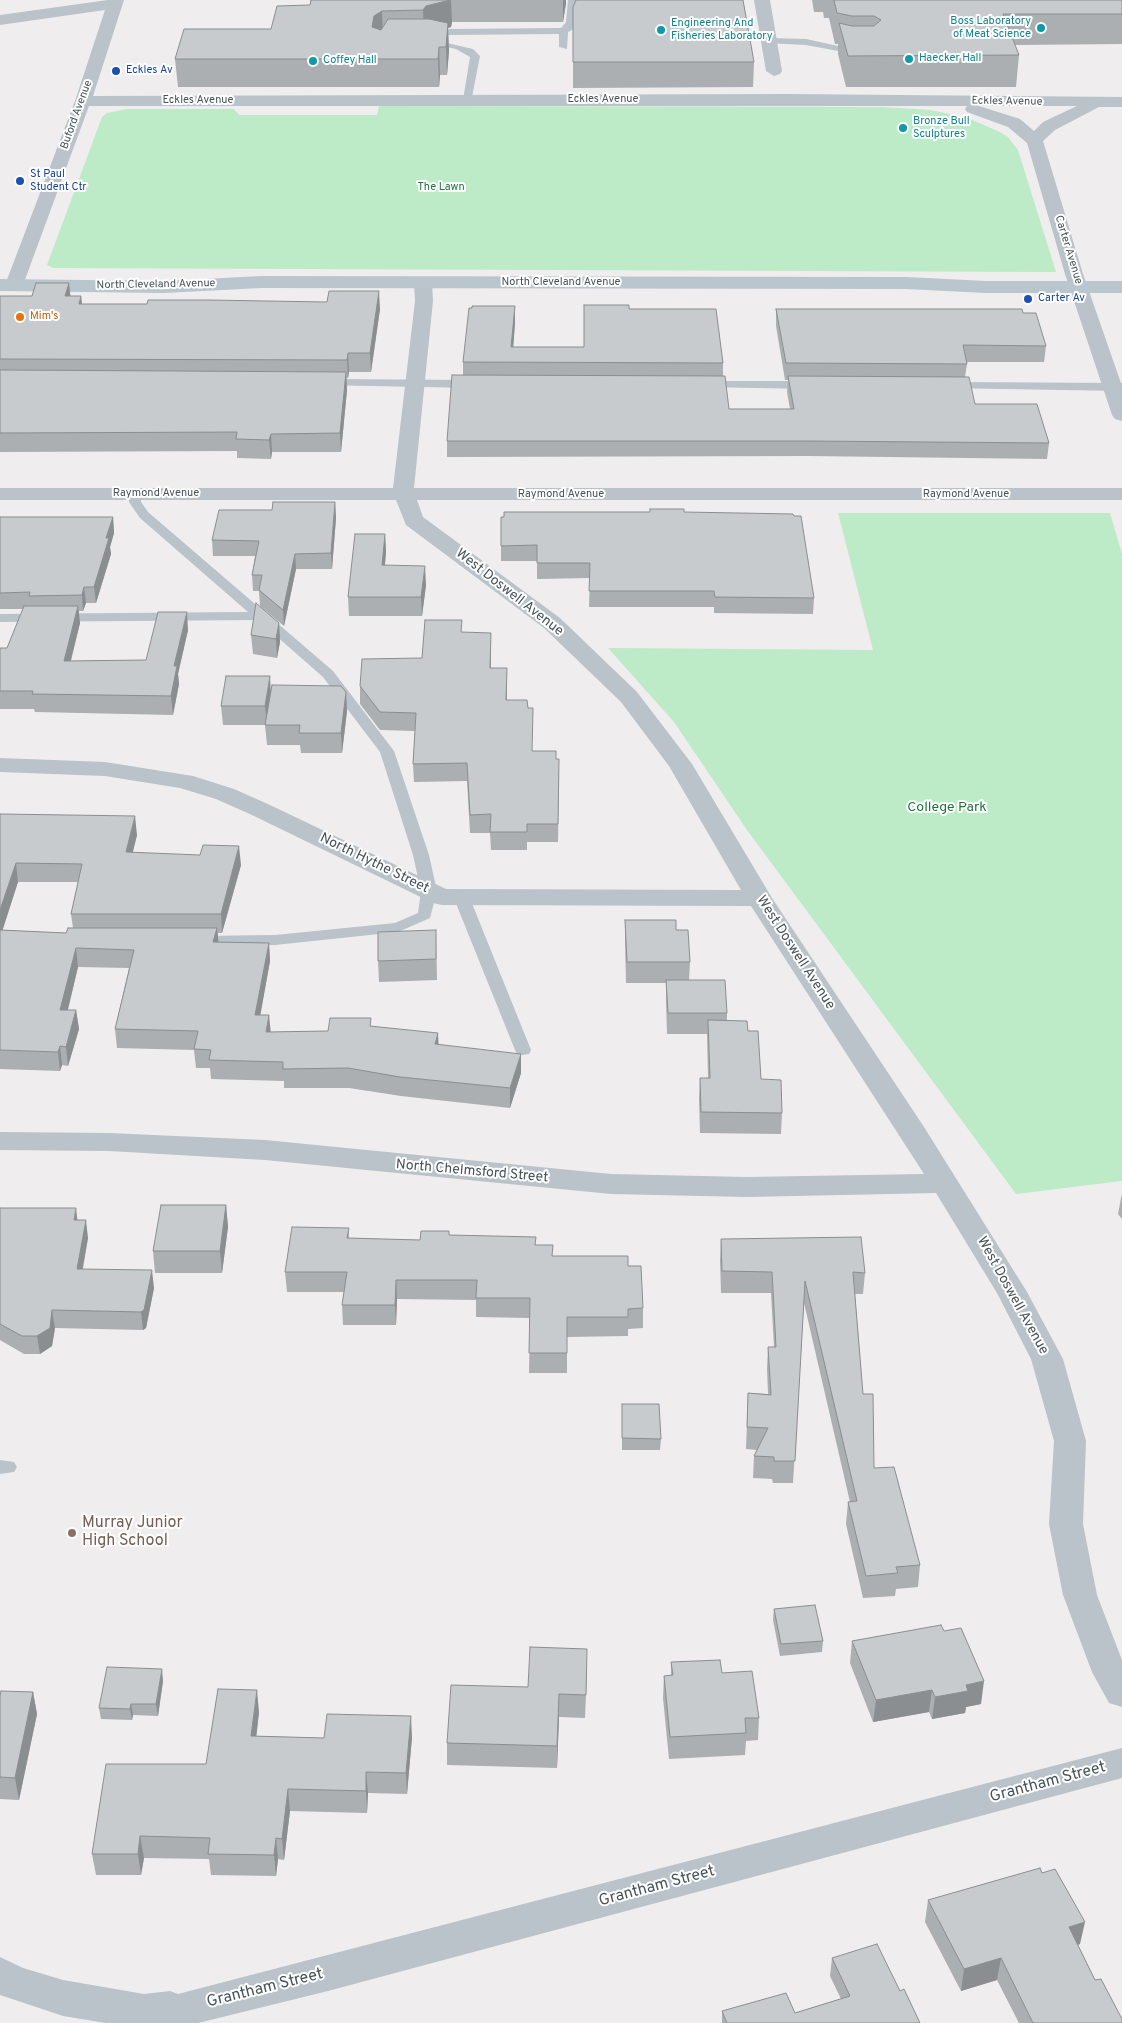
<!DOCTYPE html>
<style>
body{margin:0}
canvas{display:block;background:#efeded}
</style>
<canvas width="1122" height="2023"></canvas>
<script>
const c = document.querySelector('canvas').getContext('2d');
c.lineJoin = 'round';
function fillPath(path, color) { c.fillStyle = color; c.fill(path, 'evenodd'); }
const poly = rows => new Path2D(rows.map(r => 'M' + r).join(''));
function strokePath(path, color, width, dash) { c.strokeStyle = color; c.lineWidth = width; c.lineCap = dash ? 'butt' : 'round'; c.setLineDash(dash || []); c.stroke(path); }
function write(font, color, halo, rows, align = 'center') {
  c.font = font + ' Overpass,sans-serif'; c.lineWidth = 4; c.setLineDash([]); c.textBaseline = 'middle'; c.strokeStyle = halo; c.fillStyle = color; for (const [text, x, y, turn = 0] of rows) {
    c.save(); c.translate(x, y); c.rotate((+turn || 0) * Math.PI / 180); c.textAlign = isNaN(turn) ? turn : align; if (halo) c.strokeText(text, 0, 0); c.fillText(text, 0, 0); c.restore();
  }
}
fillPath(poly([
 [379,106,882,107,930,110,965,117,998,131,1008,137,1018,150,1056,272,53,268,47,265,102,117,107,113,127,109,234,109,239,115,377,115],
 [838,513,1110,513,1122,554,1122,1181,1016,1194,747,830,674,722,608,648,873,650]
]), '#bdebc7');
fillPath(poly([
 [568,0,576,0,576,22,572,30,568,32,567,49,559,47,559,34,447,35,435,39,434,40,473,49,480,56,471,102,463,100,470,57,456,49,423,42,427,35,446,29,561,28,566,22,568,0],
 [769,38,806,39,865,52,860,55,806,45,766,43,766,39,769,38],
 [325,379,473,380,479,384,473,388,321,385,319,383,325,379],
 [705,381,810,381,816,385,810,389,701,387,699,385,705,381],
 [950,382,1122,383,1122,391,946,388,944,386,950,382],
 [135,489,141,493,141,502,148,512,333,671,394,751,429,855,437,891,430,918,398,932,275,945,197,946,189,941,197,936,275,935,395,923,418,913,421,891,413,855,380,752,323,677,258,620,0,622,0,614,248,612,140,518,129,502,129,493,135,489],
 [461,891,469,896,531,1050,529,1054,523,1055,517,1054,515,1050,453,896,461,891],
 [0,1460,14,1462,17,1467,14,1472,0,1474,0,1460]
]), '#b9c3c9');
fillPath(poly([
 [108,0,124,0,93,96,788,94,1122,97,1122,107,1099,107,1055,130,1043,141,1083,274,1122,386,1122,421,1115,419,1112,415,1065,274,1027,143,1008,127,967,112,965,109,967,106,89,106,23,285,21,289,7,289,5,285,75,101,105,10,0,25,0,15,108,0],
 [979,106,1077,106,1043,122,1034,131,1020,119,979,106],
 [754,0,770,0,782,71,780,74,774,76,766,71,754,0],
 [423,277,430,279,432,283,433,301,414,488,1122,488,1122,500,417,500,423,517,560,618,637,692,692,764,772,898,924,1127,1027,1292,1063,1359,1086,1441,1083,1524,1097,1595,1122,1660,1122,1707,1109,1703,1092,1672,1063,1595,1049,1524,1054,1441,1031,1359,997,1293,936,1193,747,1197,611,1194,265,1160,109,1151,0,1150,0,1132,109,1133,265,1140,611,1174,747,1177,924,1174,751,906,442,905,433,903,252,815,216,799,180,788,105,776,0,772,0,758,105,762,193,776,234,789,270,805,446,889,741,890,669,766,621,702,544,628,406,525,396,500,0,500,0,488,393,488,415,301,414,283,416,279,423,277],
 [1122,1748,1122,1778,328,1991,198,2023,106,2023,63,2016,0,1995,0,1957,23,1968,63,1980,144,1994,170,1991,178,1994,1122,1748]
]), '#b9c3c9');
fillPath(poly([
 [261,276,906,277,986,281,1122,281,1122,293,986,293,906,289,261,288,164,293,0,291,0,279,164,281,261,276]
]), '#b9c6ce');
fillPath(poly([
 [311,0,566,0,566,3,563,22,452,22,451,27,448,28,449,51,447,75,440,75,439,87,178,87,175,59,271,29,310,5],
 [812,0,1122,0,1122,44,1015,45,1019,55,1016,87,846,87,838,54,838,44,835,44,829,18,824,18,823,12,814,12],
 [573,7,754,62,753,87,573,88],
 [69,283,70,296,81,296,82,304,380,309,371,372,349,372,348,378,347,378,347,390,341,452,272,452,271,459,237,458,237,451,0,452,0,296,32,296],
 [515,306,515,323,513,347,584,347,629,309,723,363,723,376,729,409,790,409,787,392,788,380,785,380,776,326,776,309,1023,313,1046,346,1044,362,966,362,967,364,965,377,975,404,1049,443,1047,459,808,456,447,457,447,441,463,375,463,362],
 [335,502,336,518,332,569,296,569,284,626,260,606,259,591,253,591,252,575,255,556,213,556,212,540,272,510],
 [650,512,684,512,814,598,813,614,714,613,714,607,589,607,590,578,537,579,537,561,501,561,501,517],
 [0,517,113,517,114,533,110,547,111,554,96,603,86,603,83,611,79,611,80,623,71,661,146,660,188,630,178,674,179,684,173,715,35,712,34,709,0,709,0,648,7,648,23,609,0,609],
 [385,534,386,552,385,565,426,585,422,616,349,616,348,597],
 [279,623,280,642,277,658,253,654,251,635],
 [462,632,491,650,491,668,507,686,507,700,532,751,556,759,559,777,558,842,527,842,527,850,491,850,490,833,470,833,467,781,414,782,413,764,415,731,380,730,360,704,360,686,422,658],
 [271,690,346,692,347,711,342,753,301,753,300,745,267,745,265,725,223,725,221,706],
 [0,814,137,835,133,852,241,865,222,933,218,933,218,942,269,943,270,961,260,1015,270,1032,328,1031,371,1026,438,1044,521,1073,510,1108,401,1096,349,1088,284,1088,284,1081,211,1079,210,1068,196,1068,194,1050,117,1048,115,1029,129,968,78,967,68,1010,76,1010,79,1029,68,1066,62,1065,60,1071,0,1069],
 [18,882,78,882,71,914,73,928,66,933,2,930],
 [625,920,676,930,690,962,689,980,727,1013,727,1020,748,1031,761,1079,782,1113,781,1134,700,1133,699,1099,700,1078,708,1078,707,1034,667,1034,666,1001,666,983,626,983,625,941],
 [436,930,437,980,379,982,378,961],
 [1122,1193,1122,1219,1118,1214],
 [226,1205,228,1227,222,1273,155,1273,153,1251],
 [0,1208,78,1220,88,1238,83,1269,154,1288,146,1328,143,1330,55,1328,52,1346,40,1354,24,1354,0,1340],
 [349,1228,349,1238,420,1240,449,1235,536,1245,553,1256,628,1266,643,1308,643,1328,628,1329,628,1336,567,1337,567,1373,529,1373,530,1318,476,1317,476,1300,397,1299,396,1325,343,1325,342,1305,344,1292,287,1292,285,1272],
 [721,1239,865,1273,863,1294,855,1294,863,1394,874,1468,920,1565,918,1587,896,1589,895,1596,863,1598,846,1524,848,1502,850,1502,804,1303,793,1483,773,1483,772,1479,753,1478,754,1456,757,1450,746,1449,748,1393,768,1394,767,1369,768,1347,774,1347,771,1293,721,1293,720,1260],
 [622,1404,661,1439,660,1450,622,1450],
 [774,1609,823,1641,822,1652,780,1656,773,1620],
 [944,1631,981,1704,966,1707,965,1713,932,1719,929,1712,873,1722,850,1663,852,1641],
 [671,1662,722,1673,759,1718,758,1740,746,1741,745,1755,669,1759,663,1698,664,1676,671,1675],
 [587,1671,585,1718,559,1717,557,1768,447,1765,447,1743,528,1687],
 [163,1681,158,1716,133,1715,132,1720,101,1719,99,1708],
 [33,1692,37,1714,19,1800,0,1799,0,1696],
 [259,1712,256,1736,324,1738,412,1737,407,1794,368,1793,367,1813,290,1811,284,1860,278,1859,276,1876,211,1875,209,1859,144,1858,141,1875,96,1875,92,1854,206,1764],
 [928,1900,1080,1944,1078,1945,1095,1980,1122,2023,1019,2023,997,1980,961,1991,925,1922],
 [832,1958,900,1991,920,2023,722,2023,722,2011,795,2013,841,1999,830,1976]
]), '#abafb1');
fillPath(poly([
 [451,0,452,22,451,27,448,28,449,51,447,75,446,47,424,37,423,10,426,6],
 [563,0,566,0,566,3,563,22],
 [382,11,383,38,372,27,374,16],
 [439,47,440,75,439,87,438,59],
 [69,283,71,301,65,296],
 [379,291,380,309,371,372,370,353],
 [81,296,83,314,79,304],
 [515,306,515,323,512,364,511,347],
 [348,353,349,372,348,378,347,360],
 [346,372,347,390,341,452,340,433],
 [271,434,272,452,271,459,269,440],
 [335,502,336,518,332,569,331,553],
 [113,517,114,533,110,547,111,554,96,603,94,587,106,538],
 [385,534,386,552,383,584,382,565],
 [295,554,296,569,284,626,283,610],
 [425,566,426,585,422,616,421,597],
 [84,587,86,603,83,611,82,595],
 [78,606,80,623,66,679,64,661],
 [187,612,188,630,178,674,179,684,173,715,171,696,174,666],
 [279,623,280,642,277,658,276,639],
 [491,633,491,650,490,686,490,668],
 [507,668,507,686,506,718,506,700],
 [270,676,271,695,267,725,265,706],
 [346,692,347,711,342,753,341,733],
 [135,816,137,835,128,870,126,852],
 [239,846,241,865,222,933,221,914],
 [16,863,18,882,2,932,0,933,0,910],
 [217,928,219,947,213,942],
 [269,943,270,961,257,1034,255,1015],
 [76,948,78,967,63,1029,60,1010],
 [76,1010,79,1029,68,1066,66,1047],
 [269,1015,271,1034,266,1032],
 [438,1033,439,1052,435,1044],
 [60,1046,62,1065,60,1071,58,1052],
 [521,1054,521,1073,510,1108,510,1088],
 [226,1205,228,1227,222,1273,220,1251],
 [76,1208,78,1225,74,1220],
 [86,1220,88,1238,79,1287,77,1269],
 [152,1270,154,1288,146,1328,143,1330,141,1312],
 [396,1280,397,1299,396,1325,395,1305],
 [52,1310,55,1328,52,1346,40,1354,37,1336],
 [162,1669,163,1681,158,1716,156,1704],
 [984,1681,981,1704,966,1707,965,1713,932,1719,935,1697,966,1685],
 [257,1690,259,1712,254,1758,251,1736],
 [932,1690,929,1712,873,1722,876,1700],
 [33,1692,37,1714,19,1800,15,1778],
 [559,1694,559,1717,557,1768,557,1746],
 [131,1704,133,1715,132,1720,130,1709],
 [411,1716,412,1737,407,1794,406,1773],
 [366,1772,368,1793,367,1813,366,1791],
 [288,1789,290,1811,284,1860,282,1839],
 [140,1836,144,1858,141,1875,138,1854],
 [276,1838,278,1859,276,1876,274,1855],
 [1085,1922,1080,1944,1065,1949,1069,1927],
 [1001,1958,997,1980,961,1991,964,1969]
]), '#8b8e90');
const building = poly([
 [311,0,450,0,426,6,423,10,382,11,374,16,372,27,381,30,388,19,429,19,448,23,446,47,439,47,438,59,175,59,184,29,271,29,277,6,310,5,311,0],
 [576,0,743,0,754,62,573,62,573,7,576,0],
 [834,0,1122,0,1122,14,1003,14,1019,55,848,56,839,23,852,26,874,26,881,20,874,16,852,16,837,13,834,0],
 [36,283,69,283,65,296,81,296,79,304,147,304,148,300,208,300,327,302,329,291,379,291,370,353,348,353,347,360,0,359,0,296,32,296,36,283],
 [584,305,629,305,629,309,716,309,723,363,463,362,469,308,472,308,472,306,515,306,511,347,584,347,584,305],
 [776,309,1022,309,1023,313,1036,313,1046,346,963,345,967,364,786,363,776,309],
 [0,370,346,372,340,433,271,434,269,440,236,439,237,432,0,433,0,370],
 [452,375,725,376,729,409,794,409,788,376,969,377,975,404,1037,404,1049,443,809,441,447,441,452,375],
 [273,502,335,502,331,553,295,554,283,610,259,590,262,575,252,575,259,541,212,540,219,510,272,510,273,502],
 [650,509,684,509,684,512,793,514,794,516,801,516,814,598,715,597,714,591,589,591,590,563,537,563,537,545,501,546,501,517,504,517,504,512,650,512,650,509],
 [0,517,113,517,106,538,109,538,94,587,84,587,82,595,29,596,30,592,0,593,0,517],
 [355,534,385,534,382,565,425,566,421,597,348,597,355,534],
 [256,603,279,623,276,639,251,635,256,603],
 [24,606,78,606,64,661,146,660,158,612,187,612,174,666,177,666,171,696,32,694,33,691,0,691,0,648,7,648,24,606],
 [425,620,462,620,461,632,491,633,490,668,507,668,506,700,527,700,528,708,533,708,532,751,556,751,556,759,559,759,558,824,527,824,527,832,490,832,491,814,470,815,467,763,413,764,416,713,380,712,360,686,362,659,422,658,425,620],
 [226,676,270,676,265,706,221,706,226,676],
 [272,685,341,686,346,692,341,733,299,733,300,725,265,725,272,685],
 [0,814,135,816,126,852,200,855,203,845,239,846,221,914,71,914,82,864,16,863,0,910,0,814],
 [625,920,676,920,676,930,688,930,690,962,627,962,625,920],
 [68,928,217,928,213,942,269,943,255,1015,269,1015,266,1032,328,1031,330,1018,371,1018,370,1026,438,1033,435,1044,521,1054,510,1088,400,1077,348,1068,283,1069,283,1062,209,1060,211,1050,194,1049,198,1031,115,1029,134,950,76,948,60,1010,76,1010,66,1047,60,1046,58,1052,0,1050,0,930,66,933,68,928],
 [436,930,436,959,378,961,378,932,436,930],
 [666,980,725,980,727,1013,668,1013,666,980],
 [708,1020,747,1021,748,1031,758,1031,761,1079,781,1080,782,1113,701,1112,700,1078,710,1078,708,1020],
 [161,1205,226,1205,220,1251,153,1251,161,1205],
 [0,1208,76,1208,74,1220,86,1220,77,1269,152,1270,144,1310,141,1312,52,1310,50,1328,37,1336,22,1336,0,1324,0,1208],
 [292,1227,349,1228,347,1238,420,1240,421,1231,449,1231,449,1235,536,1237,535,1245,553,1245,552,1256,628,1256,628,1266,641,1266,643,1308,628,1309,628,1317,567,1317,567,1353,529,1353,530,1298,476,1298,477,1280,396,1280,395,1305,342,1305,347,1272,285,1272,292,1227],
 [861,1237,865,1273,853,1272,863,1394,873,1394,874,1468,894,1467,920,1565,896,1567,898,1573,866,1576,848,1502,857,1501,805,1281,795,1461,774,1461,774,1457,754,1456,768,1428,747,1427,748,1393,771,1395,768,1347,776,1347,772,1272,722,1271,721,1239,861,1237],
 [622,1404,659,1404,661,1439,622,1438,622,1404],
 [815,1605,823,1641,781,1644,774,1609,815,1605],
 [941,1625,944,1631,961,1628,984,1681,966,1685,968,1691,935,1697,932,1690,876,1700,852,1641,941,1625],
 [530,1647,587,1649,586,1695,559,1694,557,1746,447,1743,451,1685,528,1687,530,1647],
 [720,1660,722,1673,752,1671,759,1718,745,1718,746,1733,670,1737,664,1676,673,1675,671,1662,720,1660],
 [107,1667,162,1669,156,1704,131,1704,130,1709,99,1708,107,1667],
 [218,1689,257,1690,251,1736,324,1738,327,1714,411,1716,406,1773,366,1772,366,1791,288,1789,282,1839,276,1838,274,1855,208,1854,210,1838,140,1836,138,1854,92,1854,106,1764,206,1764,218,1689],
 [1,1691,33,1692,15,1778,0,1777,0,1696,1,1691],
 [1040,1868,1042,1873,1055,1869,1085,1922,1069,1927,1095,1980,1101,1979,1122,2019,1122,2023,1033,2023,1001,1958,964,1969,928,1900,1040,1868],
 [877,1944,900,1991,904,1989,920,2023,727,2023,722,2011,786,1993,795,2013,850,1996,832,1958,877,1944]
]);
fillPath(building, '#c7cbce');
strokePath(building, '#8b8e90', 1);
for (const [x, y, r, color] of [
 [1041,28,5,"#0f9aa8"],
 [661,30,5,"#0f9aa8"],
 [909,59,5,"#0f9aa8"],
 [313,61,5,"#0f9aa8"],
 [116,71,5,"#1a4fb4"],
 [903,128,5,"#0f9aa8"],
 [20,181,5,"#1a4fb4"],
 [1028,299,5,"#1a4fb4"],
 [20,317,5,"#e8710a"],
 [72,1533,5,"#8d6e63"]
]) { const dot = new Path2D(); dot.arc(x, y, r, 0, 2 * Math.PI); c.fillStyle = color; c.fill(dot); strokePath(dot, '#fff', 2); }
write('11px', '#0d838f', '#fff', [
 ["Boss Laboratory",1031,22,"right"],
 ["of Meat Science",1031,35,"right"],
 ["Engineering And",671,24],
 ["Fisheries Laboratory",671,37],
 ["Haecker Hall",919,59],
 ["Coffey Hall",323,61],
 ["Bronze Bull",913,122],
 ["Sculptures",913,135]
], 'left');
write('11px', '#164399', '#fff', [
 ["Eckles Av",126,71],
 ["St Paul",30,175],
 ["Student Ctr",30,188],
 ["Carter Av",1038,299]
], 'left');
write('11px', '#465359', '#fff', [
 ["Eckles Avenue",603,100],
 ["Eckles Avenue",198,101],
 ["Eckles Avenue",1007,102,1],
 ["Buford Avenue",77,115,-70],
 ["Carter Avenue",1068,250,73],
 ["North Cleveland Avenue",561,283],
 ["North Cleveland Avenue",156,285,-1],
 ["Raymond Avenue",156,494],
 ["Raymond Avenue",561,495],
 ["Raymond Avenue",966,495]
]);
write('11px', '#1c753a', '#fff', [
 ["The Lawn",441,188]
]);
write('11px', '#c56008', '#fff', [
 ["Mim's",30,317]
], 'left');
write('14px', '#465359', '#fff', [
 ["West Doswell Avenue",509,593,38],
 ["North Hythe Street",374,864,26],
 ["West Doswell Avenue",795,953,57],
 ["North Chelmsford Street",472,1172,5],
 ["West Doswell Avenue",1012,1296,61]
]);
write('14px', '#1c753a', '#fff', [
 ["College Park",947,808]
]);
write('16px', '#785e54', '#fff', [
 ["Murray Junior",82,1524],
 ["High School",82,1542]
], 'left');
write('16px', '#465359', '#fff', [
 ["Grantham Street",1048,1783,-15],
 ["Grantham Street",657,1887,-15],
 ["Grantham Street",265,1989,-14]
]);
</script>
